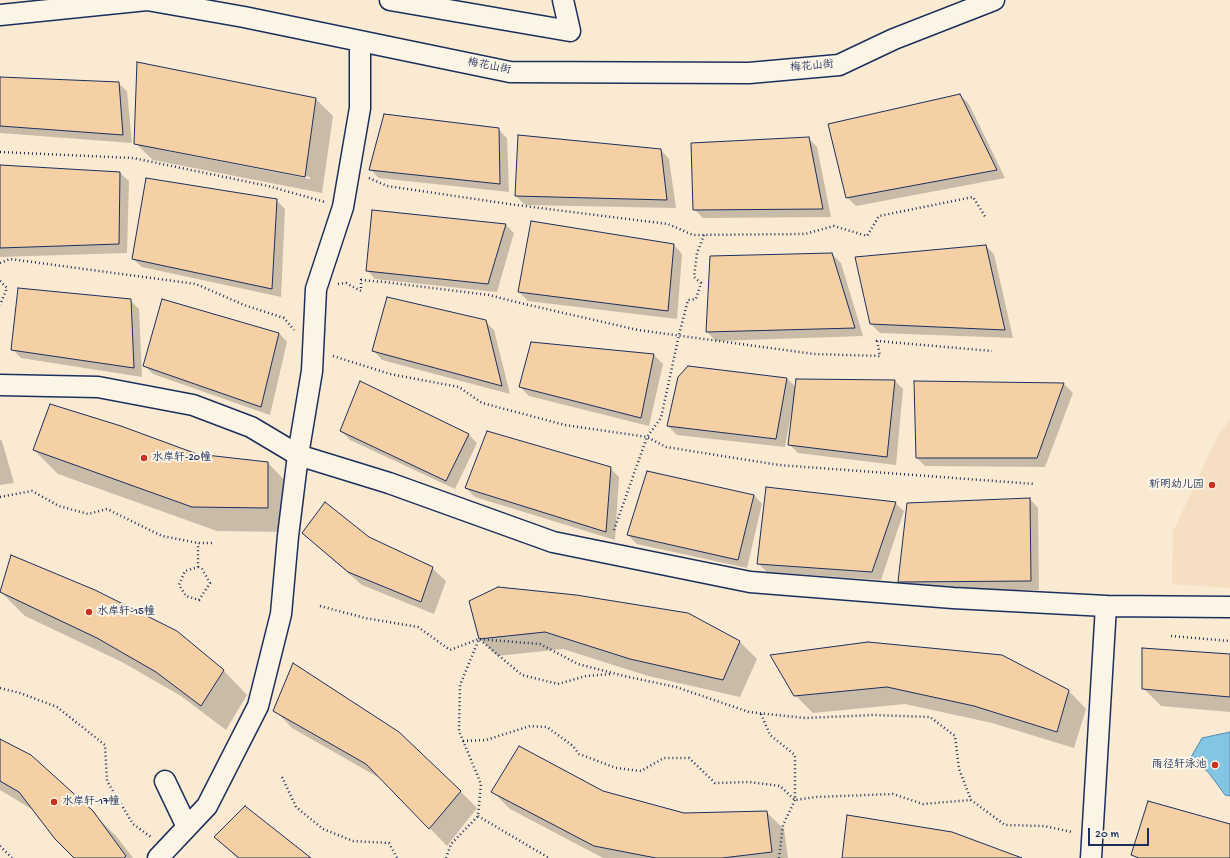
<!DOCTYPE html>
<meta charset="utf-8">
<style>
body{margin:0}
#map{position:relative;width:1230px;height:858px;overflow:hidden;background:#faead2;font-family:"Gochi Hand",sans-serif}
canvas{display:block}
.scale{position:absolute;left:1088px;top:828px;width:61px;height:18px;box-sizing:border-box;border:2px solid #1b2f5e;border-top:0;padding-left:5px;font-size:12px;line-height:14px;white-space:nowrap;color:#1b2f5e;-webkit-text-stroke:3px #fcf5e5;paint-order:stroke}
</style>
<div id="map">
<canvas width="1230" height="858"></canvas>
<div class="scale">20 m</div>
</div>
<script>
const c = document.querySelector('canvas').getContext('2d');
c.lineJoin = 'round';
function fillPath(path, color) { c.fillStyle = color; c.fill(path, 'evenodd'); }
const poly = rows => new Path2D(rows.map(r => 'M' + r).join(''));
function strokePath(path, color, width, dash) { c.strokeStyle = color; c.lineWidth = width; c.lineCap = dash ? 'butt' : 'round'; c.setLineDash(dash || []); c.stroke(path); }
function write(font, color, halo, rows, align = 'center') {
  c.font = font + ' "Gochi Hand","LXGW WenKai TC",sans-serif'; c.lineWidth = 4; c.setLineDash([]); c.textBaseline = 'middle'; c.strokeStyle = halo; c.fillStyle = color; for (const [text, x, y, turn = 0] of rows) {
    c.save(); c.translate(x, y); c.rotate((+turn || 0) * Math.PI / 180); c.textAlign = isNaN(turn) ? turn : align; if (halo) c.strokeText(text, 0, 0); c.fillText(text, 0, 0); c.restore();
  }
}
fillPath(poly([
 [1230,419,1230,588,1172,584,1173,532,1216,439]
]), '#f5dec2');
const water = poly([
 [1230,732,1230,796,1225,795,1209,773,1191,757,1202,738,1230,732]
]);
fillPath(water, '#82c6e3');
strokePath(water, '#598aae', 1);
fillPath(poly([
 [0,78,118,83,127,91,132,143,0,133],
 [960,95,969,104,1005,178,856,206,847,197],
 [316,99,333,116,322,193,153,160,135,143],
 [152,146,310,177,310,179,152,148],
 [498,129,507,138,509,192,379,178,370,169],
 [808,138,817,147,831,217,703,218,694,209],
 [661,150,669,159,676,208,525,205,516,196],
 [0,166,120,173,129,181,127,253,0,257],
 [276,200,285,209,281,297,142,267,133,259],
 [506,225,514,233,497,292,375,279,367,270],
 [674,245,682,254,677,319,528,301,519,292],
 [986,246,994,254,1013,338,880,333,871,324],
 [832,254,841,263,863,336,716,341,707,332],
 [130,300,139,309,142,377,21,358,12,349],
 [485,321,494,330,510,394,382,360,374,351],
 [279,333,287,342,270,415,153,374,144,365],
 [532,343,654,355,663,364,649,426,529,396,520,387],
 [688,367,787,379,796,387,895,381,903,389,896,465,798,453,789,444,793,410,792,409,785,447,677,435,668,426],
 [915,382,1064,384,1073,393,1045,467,925,466,917,458],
 [341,431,468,434,477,443,455,489,350,440],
 [0,439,2,441,14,483,0,485],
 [34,450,197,455,268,463,292,488,292,532,217,531,58,474],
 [610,468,619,477,615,540,475,497,466,488],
 [754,495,762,504,747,568,637,544,628,535],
 [1030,499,1038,508,1039,590,907,590,899,582],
 [895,503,904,511,881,580,767,572,758,563],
 [304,533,369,538,432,568,446,581,434,614,362,585,317,546],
 [1,592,223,670,247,695,226,730,181,696,122,662,25,616],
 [470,601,740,642,757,659,740,697,648,676,563,649,497,656,479,638],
 [1230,655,1230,712,1161,706,1143,688],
 [1002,656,1069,691,1086,709,1074,748,992,723,905,704,813,713,795,695],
 [275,710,460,791,477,808,447,846,383,780,292,728],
 [0,740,92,812,117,837,133,858,75,858,33,810,0,790],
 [493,792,684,814,766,812,784,829,788,858,603,858,510,809],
 [215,837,309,858,237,858]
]), '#0003');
const building = poly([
 [137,62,316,98,305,177,134,144,137,62],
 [0,77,119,82,123,135,0,126,0,77],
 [960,94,997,170,846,198,828,124,960,94],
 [384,114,499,128,500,184,369,170,384,114],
 [518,135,661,149,667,200,515,196,518,135],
 [809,137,823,209,693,210,691,143,809,137],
 [0,165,120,172,119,244,0,248,0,165],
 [146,178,277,199,272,289,132,259,146,178],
 [372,210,506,224,488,284,366,271,372,210],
 [531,221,674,244,668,311,518,292,531,221],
 [986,245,1005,330,870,324,855,257,986,245],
 [832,253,855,328,706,332,710,256,832,253],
 [18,288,131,299,134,368,11,350,18,288],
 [387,297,486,320,502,386,372,351,387,297],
 [162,299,279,333,261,407,143,366,162,299],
 [531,342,654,354,641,418,519,387,531,342],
 [688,366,787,378,776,439,667,426,678,377,688,366],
 [796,379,895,380,887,457,788,445,796,379],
 [360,381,469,434,446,481,340,431,360,381],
 [914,381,1064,383,1037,458,916,458,914,381],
 [50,404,121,426,197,454,268,462,268,508,192,507,33,450,50,404],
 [487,431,611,467,606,532,465,488,487,431],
 [647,471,754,495,738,560,627,535,647,471],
 [766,487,896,502,872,572,757,564,766,487],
 [1030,498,1031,581,898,582,907,503,1030,498],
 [325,502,369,537,433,567,421,602,348,572,302,533,325,502],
 [11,555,95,590,177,631,224,670,201,706,156,672,97,638,0,592,11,555],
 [498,587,576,595,688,613,740,641,723,680,630,659,545,632,479,639,469,601,498,587],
 [868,642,1002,655,1069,690,1057,732,974,706,887,687,794,696,770,655,868,642],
 [1142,648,1230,654,1230,697,1142,689,1142,648],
 [293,663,399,732,461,791,429,829,366,764,273,711,293,663],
 [0,739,31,755,93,811,126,856,124,858,74,858,55,839,19,792,0,781,0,739],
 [519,746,603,791,684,813,767,811,772,852,722,858,656,858,594,846,491,792,519,746],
 [1148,801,1230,824,1230,858,1139,858,1131,855,1148,801],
 [245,806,311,858,239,858,214,837,245,806],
 [847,815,952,832,1022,858,842,858,847,815]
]);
fillPath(building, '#f6d0a5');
strokePath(building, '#1b2f5e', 1);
const minor = poly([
 [390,0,570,31,563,0],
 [0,15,147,0,244,17,510,72,749,73,839,65,894,39,994,0],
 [0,385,98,387,193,405,251,427,298,455,389,483,553,542,750,582,953,598,1106,606,1230,607],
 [165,781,187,827],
 [158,858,207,806,258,706,281,614,288,536,298,455,312,371,316,289,343,207,360,108,360,41],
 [1091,858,1106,606]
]);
strokePath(minor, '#1b2f5e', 23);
strokePath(poly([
 [0,152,133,158,268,186,325,202],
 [369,178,387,186,516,205,668,224,693,235,805,234,834,226,867,236,879,216,973,197,986,218],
 [0,263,10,259,196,284,244,305,284,318,294,330],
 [0,281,7,288,0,305],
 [338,284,346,283,361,291,361,280,384,282,489,295,520,303,638,330,814,354,880,356,877,341,992,351],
 [333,356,390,374,459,387,482,403,565,425,647,437,666,447,779,465,1035,484],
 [0,497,32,491,59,506,88,514,107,509,162,536,198,543,213,543],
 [614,530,647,437,661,418,679,335,688,300,696,299,701,283,694,277,697,253,704,235],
 [198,567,202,569,210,583,199,600,186,596,179,585,185,571,198,567,198,543],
 [320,606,365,618,418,627,450,650,479,639,522,675,558,684,586,676,612,674],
 [1171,636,1230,641],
 [0,688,20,693,57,707,105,745,107,781,133,824,151,837],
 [761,714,770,735,795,755,795,800,783,825,779,858],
 [463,741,486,740,530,726,547,727,573,746,579,754,616,768,641,771,664,758,689,758,715,783,749,782,780,786,795,800,816,797,893,794,923,804,971,800],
 [282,777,296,807,323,829,353,841,389,843,397,858],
 [478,816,549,858],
 [0,846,12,858],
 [446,858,451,844,478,816,481,784,459,731,460,685,479,639,540,644,578,664,624,676,676,687,749,712,805,718,874,715,930,717,955,736,959,769,971,800,1005,825,1044,826,1072,832]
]), '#1b2f5e', 2.5, [1, 3]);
strokePath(minor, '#fcf5e5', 20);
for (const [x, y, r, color] of [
 [144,458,4,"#c8321e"],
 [1212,485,4,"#c8321e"],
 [89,612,4,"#c8321e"],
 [1215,765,4,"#c8321e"],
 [54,802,4,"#c8321e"]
]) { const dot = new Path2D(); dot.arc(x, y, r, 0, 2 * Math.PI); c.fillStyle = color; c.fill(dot); strokePath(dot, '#fcf5e5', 1.5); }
write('11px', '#1b2f5e', '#fcf5e5', [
 ["梅花山街",489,67,11],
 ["梅花山街",812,67,-5]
]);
write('11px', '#1b2f5e', '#fcf5e5', [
 ["水岸轩-20幢",152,458],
 ["新明幼儿园",1204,485,"right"],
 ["水岸轩-15幢",97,612],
 ["雨径轩泳池",1207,765,"right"],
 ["水岸轩-17幢",62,802]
], 'left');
</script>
